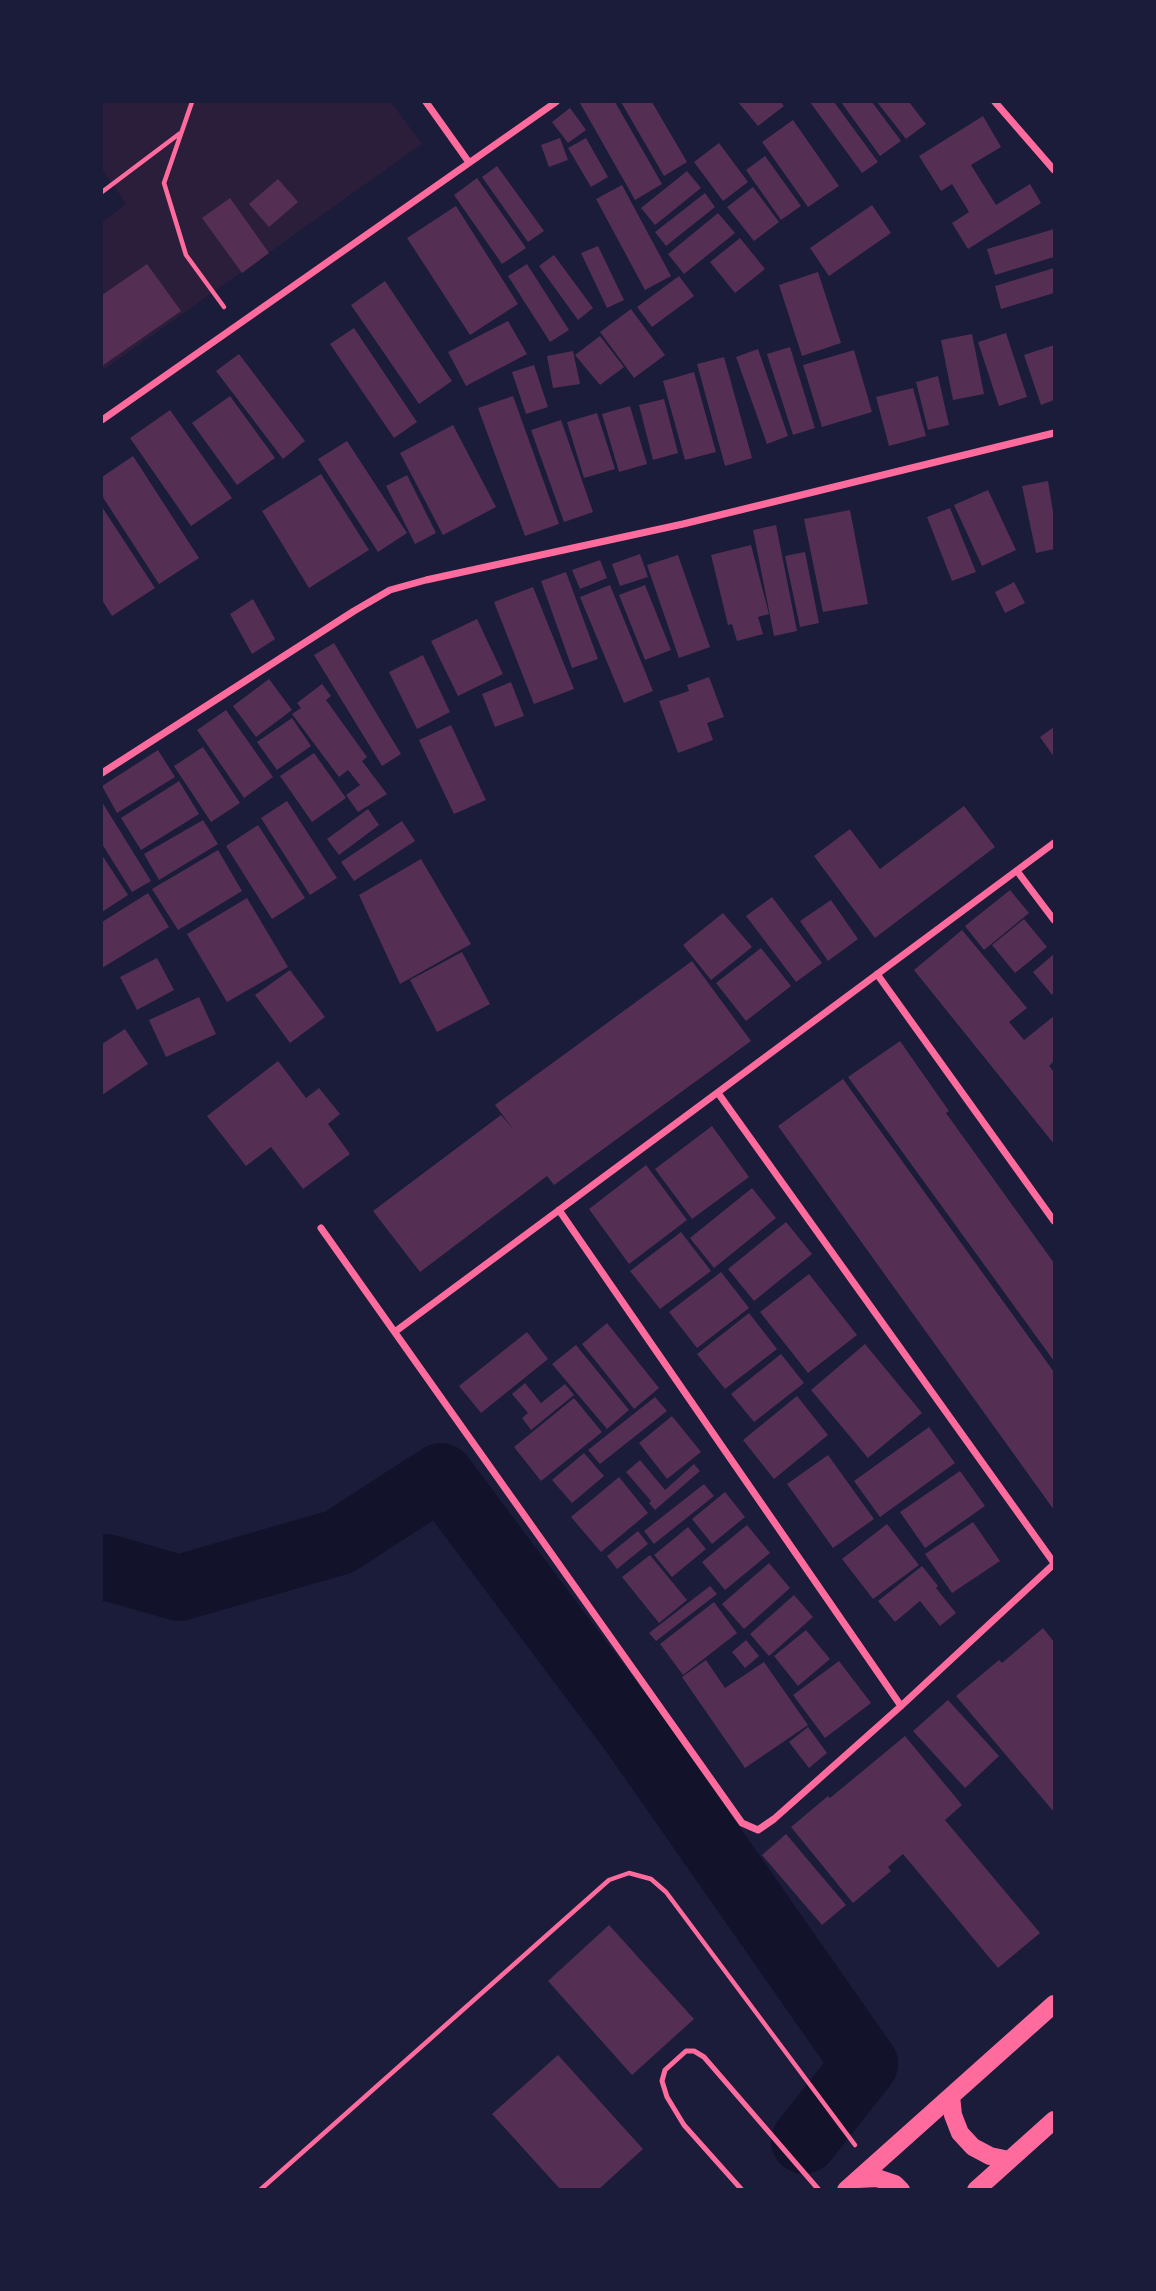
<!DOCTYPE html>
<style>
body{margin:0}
#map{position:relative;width:1156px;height:2291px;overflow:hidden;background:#1b1b3a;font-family:Raleway,sans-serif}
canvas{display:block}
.frame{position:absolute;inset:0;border:103px solid #1b1b3a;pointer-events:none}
</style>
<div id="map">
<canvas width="1156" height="2291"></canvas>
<div class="frame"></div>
</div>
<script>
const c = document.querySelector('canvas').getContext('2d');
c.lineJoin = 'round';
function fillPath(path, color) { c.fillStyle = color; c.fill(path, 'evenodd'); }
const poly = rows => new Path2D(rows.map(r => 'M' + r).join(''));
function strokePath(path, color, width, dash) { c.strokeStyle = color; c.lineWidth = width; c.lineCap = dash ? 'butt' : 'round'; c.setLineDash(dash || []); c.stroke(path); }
fillPath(poly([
 [102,102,391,102,422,144,102,371,102,222,126,204,102,169]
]), '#2a1e3b');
strokePath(poly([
 [102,1569,106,1567,179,1588,339,1542,441,1476,635,1735,865,2064,804,2141]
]), '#12122b', 66);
fillPath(poly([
 [583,102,615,102,662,184,635,200,580,103],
 [621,102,652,102,687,162,664,176],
 [738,102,781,102,784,106,758,126],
 [810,102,834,102,878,162,862,173],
 [841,102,872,102,901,141,880,156],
 [877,102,909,102,926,124,906,139],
 [570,108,586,130,568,143,552,122],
 [983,116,1001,147,971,165,996,205,1030,184,1041,203,968,249,952,223,969,212,952,184,941,191,919,156],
 [793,120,839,186,808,207,762,142],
 [560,138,568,160,549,167,541,145],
 [586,138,608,177,591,187,568,148],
 [719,143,748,182,723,201,694,162],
 [765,156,801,206,781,220,746,170],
 [497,166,544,231,528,242,482,177],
 [687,171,701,188,655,225,641,208],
 [477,178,526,248,502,264,454,195],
 [278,179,298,202,269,227,249,204],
 [622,185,671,276,645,290,596,199],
 [753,187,779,222,754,241,727,207],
 [705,193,715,207,666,246,655,232],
 [230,198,269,253,242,273,202,218],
 [872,205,891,233,829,276,810,248],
 [456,206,518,304,470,335,407,238],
 [718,213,735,233,684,274,668,254],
 [1054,229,1054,257,995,275,987,249],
 [740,238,765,269,735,293,710,262],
 [598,246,624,300,607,308,581,253],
 [554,255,593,308,578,320,539,266],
 [147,264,181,311,102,366,102,295],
 [527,264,569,330,550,342,508,276],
 [1054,268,1054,293,1001,309,995,286],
 [818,272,841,343,802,356,779,285],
 [679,276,694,296,652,327,637,307],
 [385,281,452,381,419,404,351,305],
 [631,309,665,355,634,378,600,332],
 [508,321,527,354,466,386,448,352],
 [354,328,417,422,394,438,330,344],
 [1006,333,1027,397,999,406,978,342],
 [972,334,984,394,953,400,941,340],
 [600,336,624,367,600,385,575,355],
 [1054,345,1054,400,1041,405,1024,355],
 [790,347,815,428,793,435,767,354],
 [758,349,788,436,767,444,736,357],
 [854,350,872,412,822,427,803,365],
 [573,351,580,384,553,388,547,356],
 [239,354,305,441,283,459,216,371],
 [724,357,752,458,725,466,697,364],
 [534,365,548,407,526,414,512,372],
 [694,372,716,452,685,460,663,381],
 [938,376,949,425,928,430,916,382],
 [913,388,926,436,889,446,876,397],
 [230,396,275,458,237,485,192,423],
 [513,396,559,524,525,536,478,408],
 [664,399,678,453,653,460,639,405],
 [630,406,647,464,619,472,602,414],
 [170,410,232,498,191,526,130,438],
 [597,413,615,469,584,478,567,422],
 [561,420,593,512,564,522,531,430],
 [453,425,496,507,443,535,400,453],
 [347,441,407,533,378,552,318,459],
 [133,456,199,558,159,584,102,496,102,477],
 [321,474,369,550,309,588,262,511],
 [407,475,436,533,415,544,386,486],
 [1048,481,1054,518,1054,549,1036,553,1022,486],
 [988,490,1016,550,982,566,954,505],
 [102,507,155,588,112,616,102,600],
 [950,508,976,572,952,581,927,517],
 [850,510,868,604,823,612,804,519],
 [776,525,797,631,774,636,753,530],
 [751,545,769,614,758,617,763,634,737,641,732,624,728,625,711,555],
 [805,552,819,623,800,627,785,556],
 [640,554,648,577,620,586,612,564],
 [678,555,710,647,679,658,647,565],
 [600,560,607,578,580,589,572,570],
 [566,572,598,659,572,668,541,581],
 [1014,582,1025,603,1005,613,995,592],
 [610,585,653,691,624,703,580,597],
 [645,585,671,650,645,660,619,595],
 [533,587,574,689,534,704,494,602],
 [253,599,275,639,252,654,230,614],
 [477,619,503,674,458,696,431,641],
 [334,643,401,754,382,766,314,655],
 [423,655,450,712,417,729,389,672],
 [709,677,724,717,707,723,713,740,678,753,659,701,689,691,687,685],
 [269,679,292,710,256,737,233,706],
 [511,682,524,716,495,727,482,694],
 [322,684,331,696,326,700,367,757,362,761,387,794,358,812,346,795,360,785,348,770,339,777,292,714,301,708,297,703],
 [226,710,273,777,244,798,197,730],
 [292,718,311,746,277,770,257,742],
 [451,725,486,800,454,814,419,740],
 [1054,727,1054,757,1040,737],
 [203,747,240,803,211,822,174,766],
 [158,750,175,777,117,813,102,786],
 [314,753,346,798,312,822,280,776],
 [179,781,199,814,141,850,121,818],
 [287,801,337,878,310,895,261,818],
 [102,802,151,881,132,892,102,844],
 [964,806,995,847,875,938,814,856,850,829,880,869],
 [368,809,379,825,339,855,327,839],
 [203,820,218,844,159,880,144,854],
 [402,821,415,841,354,881,341,862],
 [258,825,305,898,272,919,226,846],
 [218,850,242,891,178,930,152,889],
 [102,855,128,895,102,912],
 [421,859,471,944,400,984,359,895],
 [1010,890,1029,913,984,950,965,926],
 [148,893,169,927,102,968,102,922],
 [772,897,822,963,796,982,746,916],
 [247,898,288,967,227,1002,187,934],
 [831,900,858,939,828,961,800,921],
 [723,913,752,947,711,980,683,945],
 [1024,919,1047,947,1015,973,992,945],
 [962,930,1027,1008,1009,1022,1024,1040,1054,1016,1054,1061,1049,1066,1054,1072,1054,1144,914,970],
 [761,948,791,986,746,1021,716,983],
 [462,952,490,1004,437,1032,410,980],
 [1054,954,1054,993,1052,995,1033,972],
 [157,958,174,990,137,1010,120,977],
 [692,961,751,1041,554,1185,547,1176,420,1272,373,1211,501,1115,514,1130,495,1105],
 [290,970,325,1017,290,1043,255,995],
 [199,997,216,1034,166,1057,149,1020],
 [125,1029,148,1064,102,1095,102,1044],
 [900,1041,949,1111,946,1113,1054,1263,1054,1361,848,1077],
 [278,1061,306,1098,319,1088,340,1114,328,1124,350,1154,303,1189,271,1147,246,1166,207,1116],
 [843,1079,1054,1372,1054,1510,778,1126],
 [712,1126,749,1177,692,1219,655,1169],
 [646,1165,687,1220,629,1264,589,1209],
 [752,1188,776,1218,714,1268,690,1238],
 [786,1222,812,1254,754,1301,728,1269],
 [681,1232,711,1271,660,1309,630,1271],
 [721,1272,749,1308,697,1348,669,1312],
 [809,1274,857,1335,808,1373,760,1312],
 [749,1313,777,1349,725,1389,697,1354],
 [607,1323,659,1388,634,1409,582,1344],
 [527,1332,548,1359,481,1413,459,1386],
 [865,1344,922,1413,868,1458,811,1390],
 [576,1345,629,1410,607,1429,552,1364],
 [781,1354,804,1383,754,1422,731,1394],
 [525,1383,541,1403,565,1384,574,1395,531,1430,522,1418,528,1413,512,1394],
 [797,1396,828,1435,774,1479,743,1440],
 [655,1397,667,1411,600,1464,588,1450],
 [574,1398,602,1432,541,1481,514,1447],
 [672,1416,701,1452,667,1479,639,1443],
 [929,1427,955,1463,880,1517,854,1481],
 [584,1453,604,1476,572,1503,552,1480],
 [828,1455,874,1519,833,1548,787,1484],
 [640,1460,665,1490,694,1464,700,1471,655,1510,649,1503,651,1501,626,1472],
 [960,1471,985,1506,925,1548,900,1512],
 [619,1477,648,1513,601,1552,571,1517],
 [704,1484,714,1496,654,1544,644,1531],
 [725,1492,745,1517,712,1544,692,1519],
 [973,1522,1000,1561,952,1593,925,1554],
 [887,1524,919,1565,873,1599,842,1559],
 [747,1525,770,1553,725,1590,702,1562],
 [688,1527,706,1549,672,1577,654,1555],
 [638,1531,648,1544,617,1569,607,1556],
 [650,1555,687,1600,659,1623,622,1577],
 [769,1563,790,1588,744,1629,722,1604],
 [922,1566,938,1586,936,1588,956,1613,940,1626,920,1601,895,1622,878,1601],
 [710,1586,717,1594,656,1641,649,1633],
 [794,1595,813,1617,769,1656,750,1634],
 [714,1602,737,1633,683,1675,660,1644],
 [1043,1628,1054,1642,1054,1812,956,1696,999,1660,1002,1663],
 [806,1630,830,1659,798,1686,774,1656],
 [746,1640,759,1656,745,1668,732,1652],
 [706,1660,725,1688,764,1662,808,1725,745,1768,682,1677],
 [839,1661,871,1703,825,1738,793,1695],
 [948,1700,999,1756,965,1788,913,1731],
 [808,1727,827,1753,809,1768,789,1742],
 [905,1736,962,1805,945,1820,1040,1933,998,1968,903,1854,888,1867,891,1871,853,1903,791,1827,828,1796,830,1798],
 [786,1834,846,1905,822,1925,762,1855],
 [609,1925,694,2019,632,2075,548,1981],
 [558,2055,643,2149,599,2189,560,2189,492,2114]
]), '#542f53');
strokePath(poly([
 [192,102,164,183,186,255,224,307],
 [102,192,179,134],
 [260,2190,609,1880,629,1873,651,1879,666,1892,855,2145]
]), '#ff6b9d', 4.5);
strokePath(poly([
 [742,2190,684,2125,667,2097,662,2081,665,2070,686,2051,694,2051,704,2057,819,2190]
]), '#ff6b9d', 5);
strokePath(poly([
 [426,102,468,161],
 [995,102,1054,170],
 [102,420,556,102],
 [102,773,354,611,390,590,426,580,683,524,1054,433],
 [1017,871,1054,920],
 [877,974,1054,1221],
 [718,1093,1054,1563],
 [559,1210,901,1706],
 [321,1228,742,1823,758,1830,774,1819,901,1706,1054,1564],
 [396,1331,1054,843]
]), '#ff6b9d', 7);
strokePath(poly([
 [951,2096,953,2115,960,2133,973,2147,990,2156,1009,2160],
 [858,2179,877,2178,895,2184,901,2190],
 [846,2190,1054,2004],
 [976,2190,1054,2120]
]), '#ff6b9d', 18);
</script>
